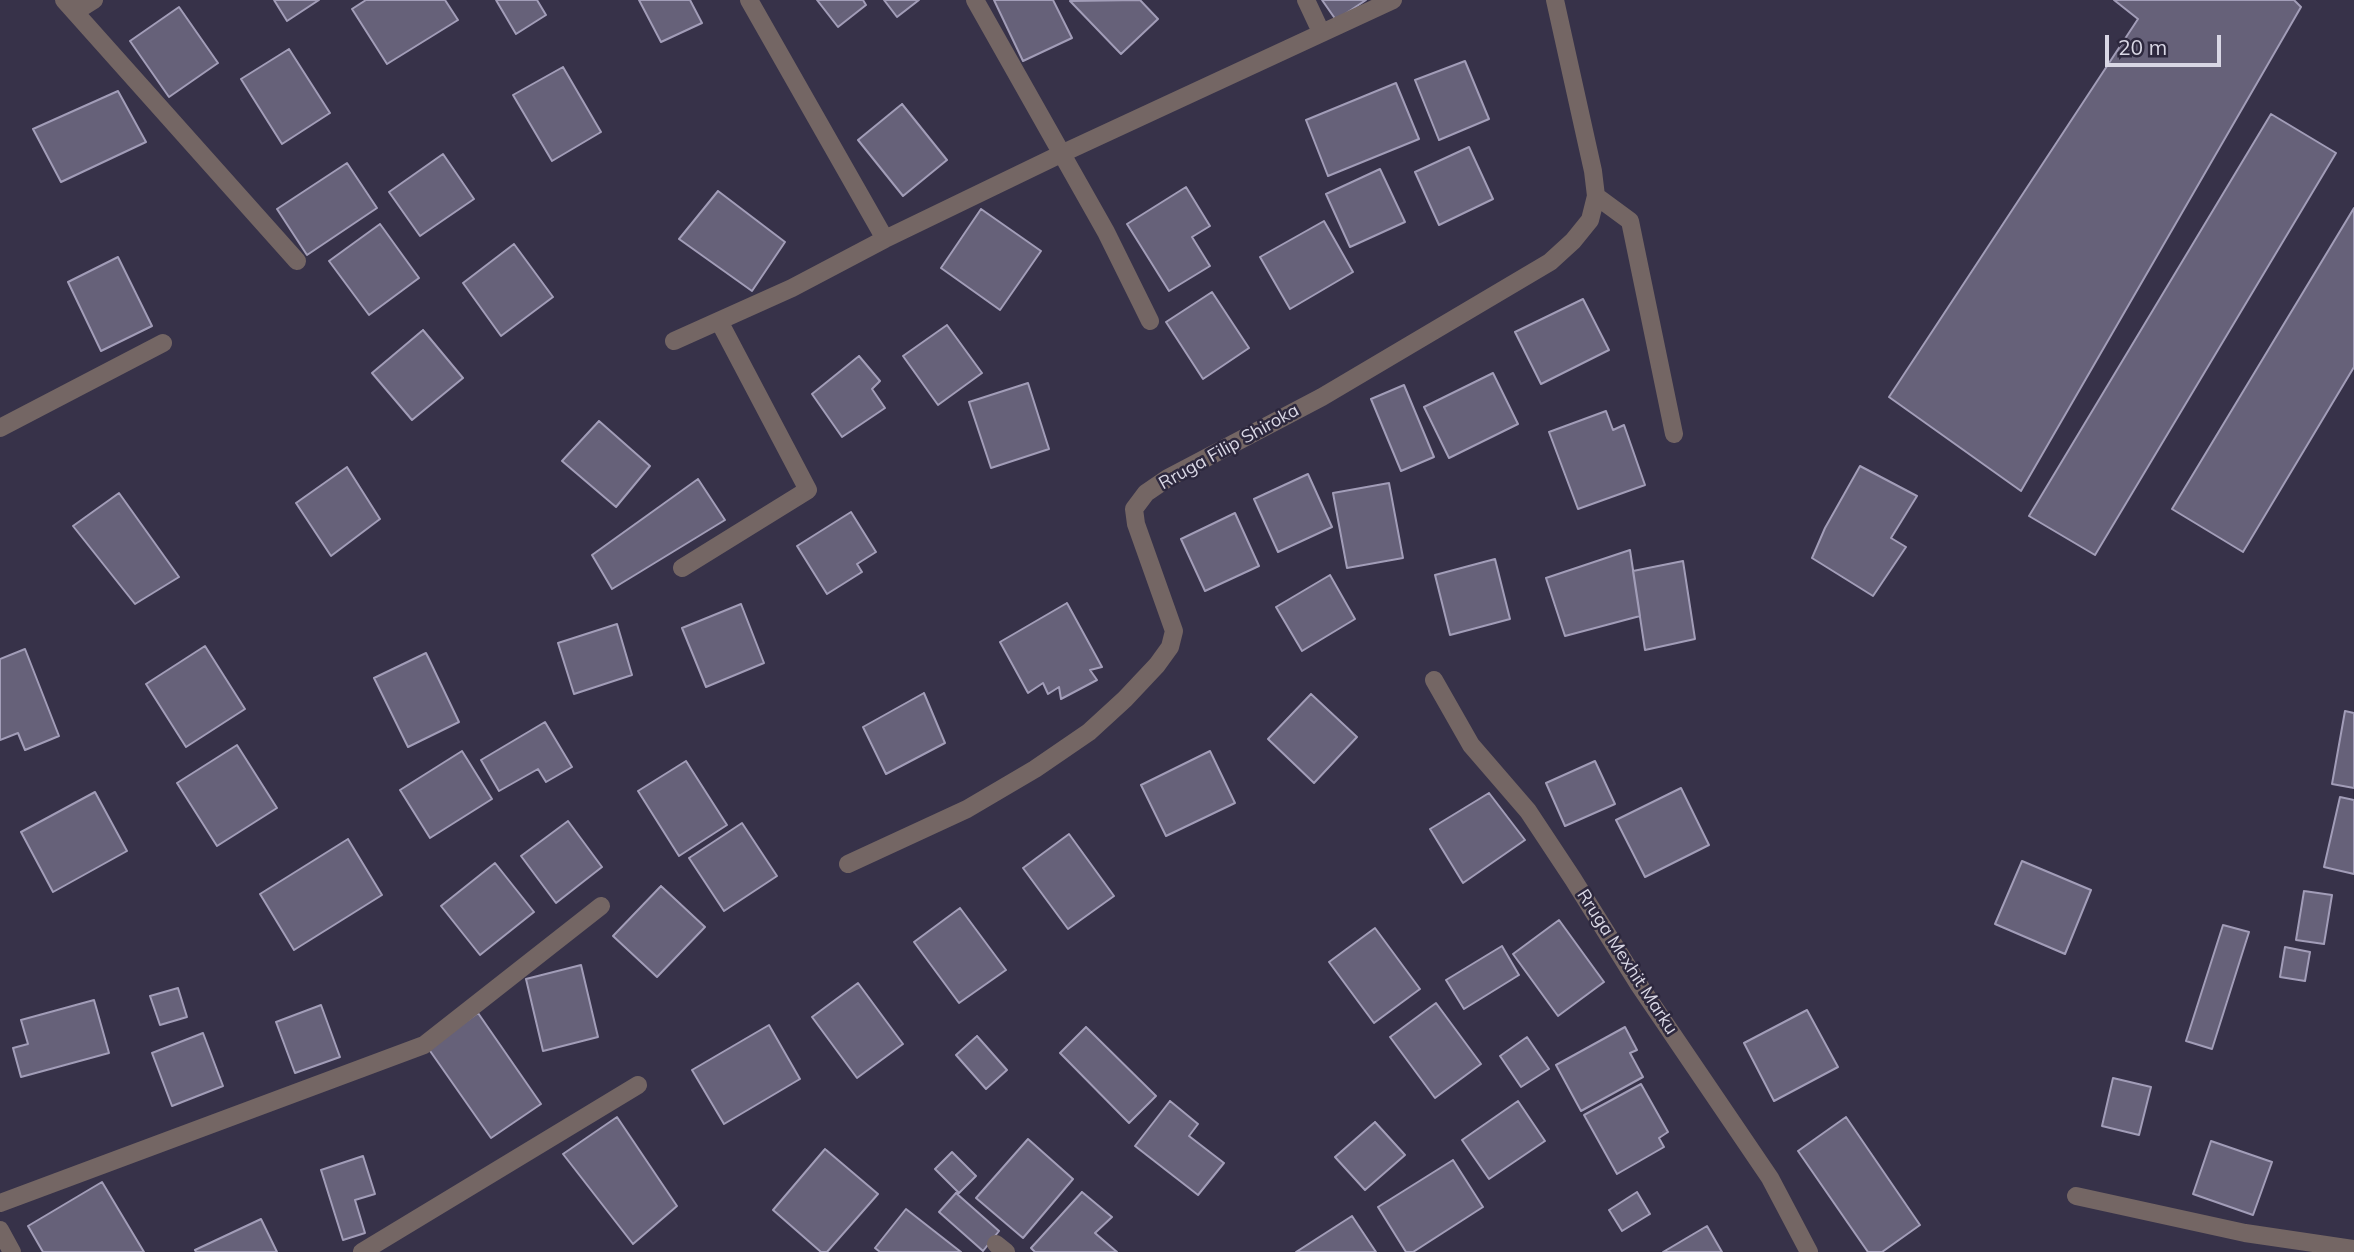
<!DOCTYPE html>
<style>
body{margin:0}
#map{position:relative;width:2354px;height:1252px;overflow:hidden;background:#373249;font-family:Mulish,sans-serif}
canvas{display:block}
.scale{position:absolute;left:2105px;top:35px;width:116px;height:32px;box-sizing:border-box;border:4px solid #d9d7e5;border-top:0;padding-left:9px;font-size:21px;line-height:24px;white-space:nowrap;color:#d9d7e5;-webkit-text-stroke:5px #2d283e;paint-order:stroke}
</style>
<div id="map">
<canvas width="2354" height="1252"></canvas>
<div class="scale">20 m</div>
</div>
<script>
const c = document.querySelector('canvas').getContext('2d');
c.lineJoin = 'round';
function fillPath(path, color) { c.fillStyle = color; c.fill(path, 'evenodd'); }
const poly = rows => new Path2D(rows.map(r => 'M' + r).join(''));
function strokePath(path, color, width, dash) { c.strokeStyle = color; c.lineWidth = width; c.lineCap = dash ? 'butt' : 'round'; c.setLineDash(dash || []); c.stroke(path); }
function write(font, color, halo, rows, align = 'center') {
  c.font = font + ' Mulish,sans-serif'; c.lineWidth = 5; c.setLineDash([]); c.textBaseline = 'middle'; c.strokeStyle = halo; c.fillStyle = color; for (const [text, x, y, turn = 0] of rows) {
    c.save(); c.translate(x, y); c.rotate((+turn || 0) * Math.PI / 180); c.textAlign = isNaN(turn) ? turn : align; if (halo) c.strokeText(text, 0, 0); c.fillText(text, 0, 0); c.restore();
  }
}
const building = poly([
 [274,0,319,0,287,21,274,0],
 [366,0,445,0,458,20,387,64,352,9,366,0],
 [496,0,537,0,546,15,516,34,496,0],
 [639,0,690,0,702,23,661,42,639,0],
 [817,0,863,0,866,5,838,27,817,0],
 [884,0,919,0,897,17,884,0],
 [994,0,1053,0,1072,38,1023,61,994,0],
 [1140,0,1158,19,1121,54,1070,1,1140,0],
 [1322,0,1366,0,1336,20,1322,0],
 [2114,0,2294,0,2301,7,2021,491,1889,397,2138,19,2114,0],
 [179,7,218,63,169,97,130,41,179,7],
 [289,49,330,113,282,144,241,79,289,49],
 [1465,61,1489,119,1439,140,1415,80,1465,61],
 [563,67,601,132,552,161,513,95,563,67],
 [1396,83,1419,139,1328,176,1306,120,1396,83],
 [118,91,146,142,61,182,33,129,118,91],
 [902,104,947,160,903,196,858,140,902,104],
 [2271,114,2336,153,2095,555,2029,516,2271,114],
 [1469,147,1493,199,1439,225,1415,172,1469,147],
 [443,154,474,199,420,236,389,192,443,154],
 [347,163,377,208,307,255,277,209,347,163],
 [1380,169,1405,222,1350,247,1326,194,1380,169],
 [1186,187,1210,226,1192,237,1210,266,1169,291,1127,224,1186,187],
 [718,191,785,242,752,291,679,239,718,191],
 [2354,208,2354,367,2243,552,2172,509,2354,208],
 [981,209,1041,251,1000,310,941,268,981,209],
 [1324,221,1353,272,1290,309,1260,257,1324,221],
 [380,224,419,278,369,315,329,261,380,224],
 [514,244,553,297,501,336,463,283,514,244],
 [118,257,152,326,101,351,68,282,118,257],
 [1212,292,1249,348,1203,379,1166,322,1212,292],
 [1583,299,1609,350,1541,384,1515,332,1583,299],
 [947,325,982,373,938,405,903,356,947,325],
 [423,330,463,378,412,420,372,373,423,330],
 [859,356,880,381,872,389,885,408,842,437,812,394,859,356],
 [1493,373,1518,424,1449,458,1424,407,1493,373],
 [1028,383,1049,449,991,468,969,402,1028,383],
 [1404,385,1434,457,1401,471,1371,399,1404,385],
 [1606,411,1613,430,1624,425,1645,485,1578,509,1549,432,1606,411],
 [599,421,650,466,616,507,562,461,599,421],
 [1860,466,1917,496,1891,538,1906,547,1873,596,1812,558,1825,528,1860,466],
 [347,467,380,519,331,556,296,503,347,467],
 [1308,474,1332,527,1278,552,1254,499,1308,474],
 [698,479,725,520,612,589,592,555,698,479],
 [1389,483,1403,558,1347,568,1333,493,1389,483],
 [119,493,179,577,135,604,73,526,119,493],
 [851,512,876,552,857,564,862,572,827,594,797,546,851,512],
 [1235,513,1259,566,1205,591,1181,539,1235,513],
 [1630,550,1640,616,1565,636,1546,578,1630,550],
 [1495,559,1510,619,1450,635,1435,575,1495,559],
 [1683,561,1695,639,1645,650,1633,571,1683,561],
 [1330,575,1355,619,1302,651,1276,607,1330,575],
 [1067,603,1102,667,1090,670,1097,680,1061,699,1059,687,1048,694,1043,683,1028,693,1000,642,1067,603],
 [741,604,764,663,706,687,682,628,741,604],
 [617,624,632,675,574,694,558,643,617,624],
 [205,646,245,709,186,747,146,684,205,646],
 [25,649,59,736,25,750,18,733,0,740,0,659,25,649],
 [426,653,459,722,408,747,374,678,426,653],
 [924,693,945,743,886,774,863,727,924,693],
 [1311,694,1357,737,1314,783,1268,739,1311,694],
 [2345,711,2354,713,2354,788,2332,784,2345,711],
 [545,722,572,767,546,782,538,769,499,791,481,760,545,722],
 [237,745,277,808,217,846,177,783,237,745],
 [462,751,492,799,430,838,400,790,462,751],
 [1210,751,1235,803,1166,836,1141,785,1210,751],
 [686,761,727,825,679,856,638,791,686,761],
 [1595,761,1615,804,1565,826,1546,783,1595,761],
 [1681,788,1709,845,1645,877,1616,820,1681,788],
 [95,792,127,851,53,892,21,832,95,792],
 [1489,793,1525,840,1463,883,1430,829,1489,793],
 [2340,797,2354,800,2354,874,2324,867,2340,797],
 [568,821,602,867,556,903,521,856,568,821],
 [742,823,777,876,724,911,689,858,742,823],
 [1069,834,1114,896,1068,929,1023,868,1069,834],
 [348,839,382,895,294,950,260,894,348,839],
 [2022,861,2091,890,2065,954,1995,924,2022,861],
 [495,863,534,912,480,955,441,906,495,863],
 [661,886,705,927,657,977,613,936,661,886],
 [2304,891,2332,895,2324,944,2296,940,2304,891],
 [960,908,1006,970,959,1003,914,942,960,908],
 [1559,920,1604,982,1558,1016,1513,954,1559,920],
 [2223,925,2249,932,2212,1049,2186,1041,2223,925],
 [1375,928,1420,989,1374,1023,1329,962,1375,928],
 [1502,946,1519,975,1464,1009,1446,980,1502,946],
 [2285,947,2310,952,2305,981,2280,977,2285,947],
 [581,965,598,1037,543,1051,526,979,581,965],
 [858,983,903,1044,857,1078,812,1017,858,983],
 [178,988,187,1017,160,1025,150,996,178,988],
 [94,1000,109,1053,21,1077,13,1048,28,1044,21,1020,94,1000],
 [1436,1003,1481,1064,1435,1098,1390,1037,1436,1003],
 [321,1005,340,1057,295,1073,276,1022,321,1005],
 [1807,1010,1838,1067,1774,1101,1744,1043,1807,1010],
 [478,1013,541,1104,491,1138,428,1048,478,1013],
 [769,1025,800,1079,724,1124,692,1070,769,1025],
 [1086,1027,1156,1096,1129,1123,1060,1053,1086,1027],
 [1625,1027,1637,1050,1630,1053,1643,1077,1581,1111,1556,1065,1625,1027],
 [203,1033,223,1086,172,1106,152,1053,203,1033],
 [977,1036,1007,1070,986,1089,956,1055,977,1036],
 [1527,1037,1549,1069,1521,1087,1500,1056,1527,1037],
 [2113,1078,2151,1087,2139,1135,2102,1126,2113,1078],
 [1641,1084,1668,1132,1659,1138,1664,1147,1617,1174,1584,1115,1641,1084],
 [1170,1101,1198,1124,1189,1136,1224,1163,1198,1195,1135,1146,1170,1101],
 [1518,1101,1545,1141,1489,1179,1462,1140,1518,1101],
 [617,1117,677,1206,633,1244,563,1154,617,1117],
 [1846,1117,1920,1225,1882,1252,1868,1252,1798,1151,1846,1117],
 [1375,1122,1405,1155,1365,1190,1335,1157,1375,1122],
 [1028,1139,1073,1179,1023,1238,976,1198,1028,1139],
 [2211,1141,2272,1162,2253,1215,2193,1194,2211,1141],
 [825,1149,878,1194,827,1252,821,1252,773,1210,825,1149],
 [952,1152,976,1176,959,1193,935,1169,952,1152],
 [363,1156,375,1194,355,1200,365,1233,343,1240,321,1170,363,1156],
 [1453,1160,1483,1207,1413,1252,1406,1252,1378,1207,1453,1160],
 [102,1182,144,1252,43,1252,28,1226,102,1182],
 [1082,1192,1112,1217,1095,1233,1117,1252,1035,1252,1031,1248,1082,1192],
 [1637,1192,1650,1214,1622,1231,1609,1210,1637,1192],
 [956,1193,999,1231,983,1251,939,1212,956,1193],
 [906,1209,961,1252,880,1252,875,1248,906,1209],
 [1352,1216,1376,1252,1296,1252,1352,1216],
 [261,1219,277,1252,196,1252,195,1250,261,1219],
 [1707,1226,1722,1252,1663,1252,1707,1226]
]);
fillPath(building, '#666179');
strokePath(building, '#a29db8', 2);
strokePath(poly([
 [64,0,297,261],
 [749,0,885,239],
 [975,0,1106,232,1150,321],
 [1306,0,1321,32],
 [75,12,94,0],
 [1596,196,1630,221,1674,434],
 [674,341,792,288,885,239,1063,153,1393,0],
 [0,428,163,343],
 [682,568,808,490,719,321],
 [1434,680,1471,745,1528,811,1573,879,1639,985,1770,1178,1809,1252],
 [848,864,967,809,1035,769,1089,732,1125,699,1157,665,1170,647,1174,631,1136,524,1134,509,1146,493,1168,478,1322,397,1550,262,1573,241,1590,220,1596,196,1593,171,1555,0],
 [2076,1196,2245,1233,2354,1249],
 [0,1203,424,1045,601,906],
 [0,1230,12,1252],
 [996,1244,1006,1252],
 [362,1252,638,1085]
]), '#746664', 18);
write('18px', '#d9d7e5', '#2d283e', [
 ["Rruga Filip Shiroka",1229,447,-29],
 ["Rruga Mexhit Marku",1627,962,57]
]);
</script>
